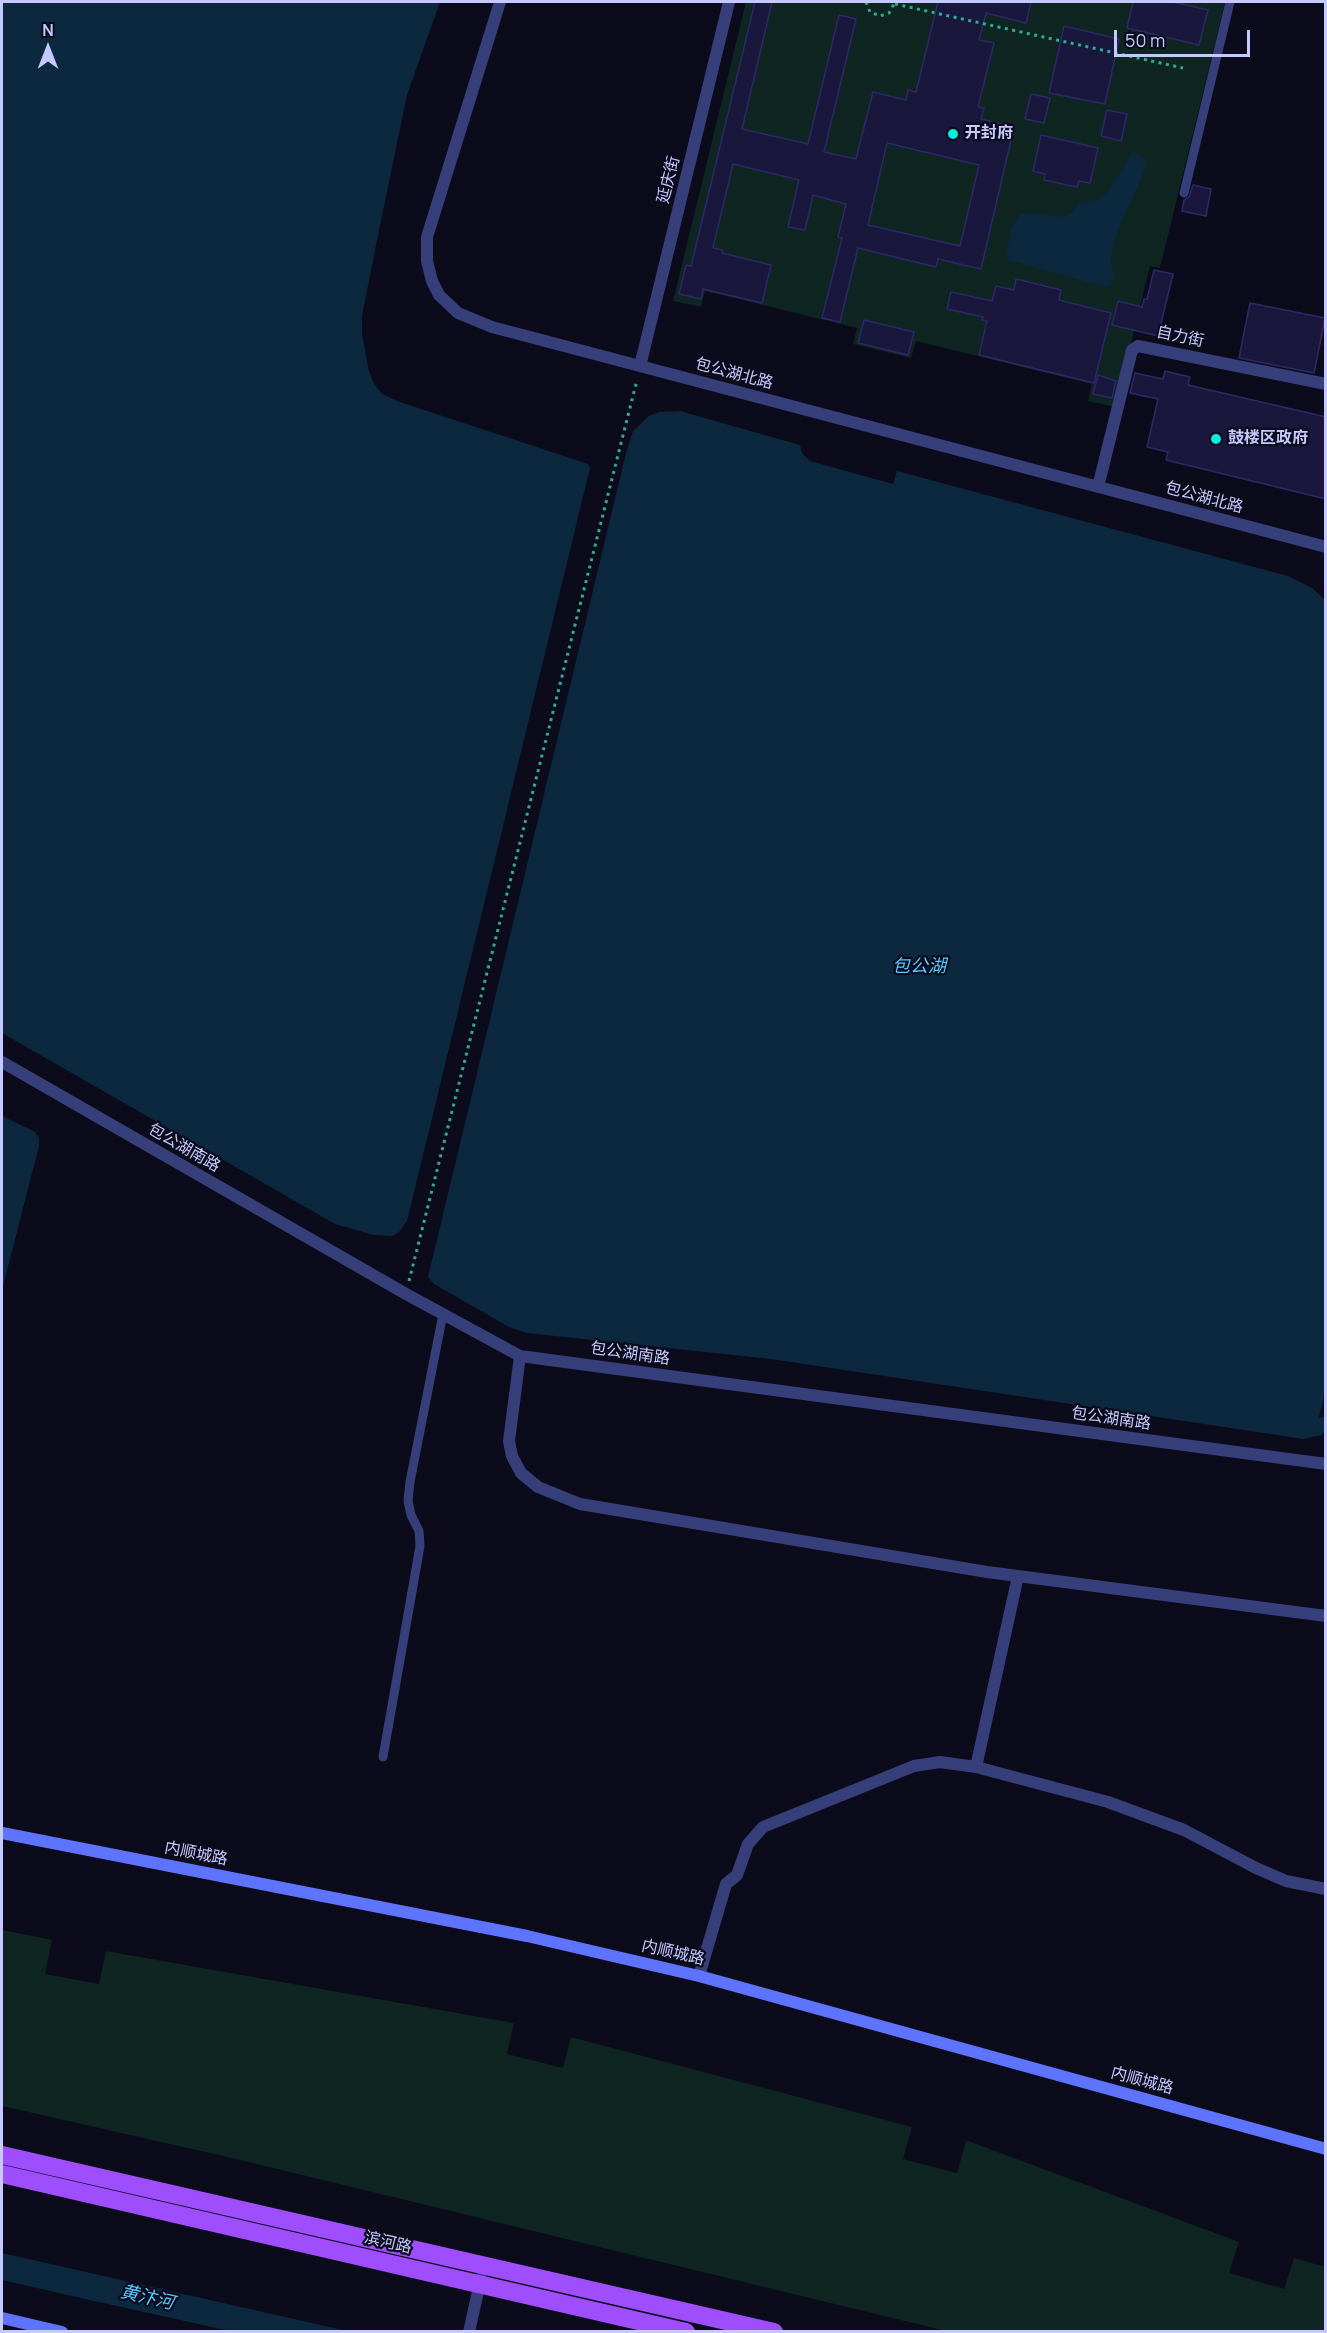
<!DOCTYPE html>
<meta charset="utf-8">
<style>
body{margin:0}
#map{position:relative;width:1327px;height:2333px;overflow:hidden;background:#0b0b1c;font-family:Manrope,sans-serif}
canvas{display:block}
.frame{position:absolute;inset:0;border:3px solid #c6c9ff;pointer-events:none}
.north{position:absolute;left:18px;top:18px;width:60px;height:60px;-webkit-text-stroke:4px #0b0b1c;paint-order:stroke;rotate:0deg;font-size:16px;font-weight:700;line-height:24px;text-align:center;color:#c6c9ff}
.north::after{content:'';display:block;margin:auto;width:21px;height:27px;background:#c6c9ff;clip-path:polygon(50% 0,100% 100%,50% 72%,0 100%)}
.scale{position:absolute;left:1114px;top:30px;width:136px;height:27px;box-sizing:border-box;border:3px solid #c6c9ff;border-top:0;padding-left:8px;font-size:18px;line-height:21px;white-space:nowrap;color:#c6c9ff;-webkit-text-stroke:4px #0b0b1c;paint-order:stroke}
</style>
<div id="map">
<canvas width="1327" height="2333"></canvas>
<div class="frame"></div>
<div class="north">N</div>
<div class="scale">50 m</div>
</div>
<script>
const c = document.querySelector('canvas').getContext('2d');
c.lineJoin = 'round';
function fillPath(path, color) { c.fillStyle = color; c.fill(path, 'evenodd'); }
const poly = rows => new Path2D(rows.map(r => 'M' + r).join(''));
function strokePath(path, color, width, dash) { c.strokeStyle = color; c.lineWidth = width; c.lineCap = dash ? 'butt' : 'round'; c.setLineDash(dash || []); c.stroke(path); }
function write(font, color, halo, rows, align = 'center') {
  c.font = font + ' Manrope,"Noto Sans SC",sans-serif'; c.lineWidth = 4.5; c.setLineDash([]); c.textBaseline = 'middle'; c.strokeStyle = halo; c.fillStyle = color; for (const [text, x, y, turn = 0] of rows) {
    c.save(); c.translate(x, y); c.rotate((+turn || 0) * Math.PI / 180); c.textAlign = isNaN(turn) ? turn : align; if (halo) c.strokeText(text, 0, 0); c.fillText(text, 0, 0); c.restore();
  }
}
fillPath(poly([
 [746,2,1225,2,1160,268,1150,266,1115,407,1088,401,1092,384,916,341,911,358,853,344,857,328,705,291,701,307,673,301],
 [2,1930,52,1940,45,1974,99,1984,106,1951,514,2023,507,2054,563,2068,571,2037,582,2040,912,2127,903,2159,957,2173,966,2141,971,2142,1239,2242,1229,2273,1284,2289,1294,2258,1325,2267,1325,2331,946,2331,232,2158,2,2106]
]), '#0e2521');
fillPath(poly([
 [2,2,440,2,407,95,377,240,362,316,362,334,369,371,374,384,382,394,397,401,588,464,590,468,407,1221,399,1232,393,1236,374,1235,335,1224,2,1033],
 [1133,151,1145,159,1146,163,1143,174,1120,225,1113,247,1111,259,1114,281,1110,286,1104,287,1008,260,1006,256,1012,227,1020,214,1031,213,1062,217,1071,214,1079,203,1098,200,1106,195],
 [680,411,800,445,802,453,810,461,893,484,897,471,1288,576,1312,588,1325,600,1326,1387,1319,1417,1325,1418,1326,1431,1321,1435,1304,1439,771,1359,527,1333,509,1327,434,1284,428,1277,626,453,633,431,649,416,659,412],
 [2,1116,35,1132,39,1138,39,1146,2,1290],
 [2,2253,347,2331,230,2331,94,2301,2,2280]
]), '#0b283f');
const building = poly([
 [755,2,772,2,742,129,808,144,839,15,856,19,824,152,856,159,873,92,906,100,908,90,916,92,938,2,1031,2,1026,23,986,13,979,40,994,43,978,107,984,108,981,119,1014,127,981,269,938,259,936,267,858,248,840,322,822,318,842,238,838,237,846,204,813,195,805,230,788,227,799,180,733,164,713,248,723,250,722,253,771,265,762,303,703,289,701,299,679,294,686,265,691,266,755,2],
 [887,143,979,165,960,246,868,225,887,143],
 [1133,2,1173,2,1208,10,1199,45,1127,28,1133,2],
 [1064,26,1119,39,1105,104,1049,93,1064,26],
 [1031,94,1050,98,1044,123,1025,119,1031,94],
 [1107,110,1127,114,1121,141,1101,136,1107,110],
 [1041,135,1098,148,1090,183,1079,181,1077,187,1044,180,1045,174,1033,171,1041,135],
 [1193,185,1211,189,1206,216,1182,211,1184,200,1189,197,1193,185],
 [1154,270,1173,274,1158,336,1112,325,1118,301,1142,307,1144,299,1147,299,1154,270],
 [1016,279,1061,290,1059,300,1111,313,1094,383,979,355,987,321,982,320,983,317,947,309,951,292,992,301,996,286,1014,290,1016,279],
 [1250,303,1325,318,1314,373,1239,358,1250,303],
 [864,320,914,332,908,355,858,343,864,320],
 [1165,371,1190,377,1188,385,1326,417,1326,499,1166,460,1168,452,1147,447,1158,399,1130,393,1135,373,1163,379,1165,371],
 [1098,375,1116,381,1112,398,1093,394,1098,375]
]);
fillPath(building, '#19173c');
strokePath(building, '#2c2968', 1.5);
strokePath(poly([
 [866,2,870,12,880,16,889,13,895,2],
 [895,4,1183,68],
 [409,1281,637,380]
]), '#2dac8f', 3, [3, 4.5]);
strokePath(poly([
 [1184,193,1230,2],
 [383,1757,420,1546,419,1531,411,1515,408,1501,410,1482,443,1314]
]), '#363f7a', 9);
strokePath(poly([
 [500,2,427,237,427,261,432,281,439,295,458,313,492,327,1326,547],
 [640,366,729,2],
 [1098,487,1132,350,1138,346,1326,384],
 [2,1062,406,1294,520,1356,1326,1464],
 [520,1356,509,1441,512,1456,521,1473,538,1487,580,1504,987,1572,1326,1616],
 [976,1767,1018,1576],
 [699,1976,726,1884,737,1875,748,1844,763,1827,914,1766,940,1762,976,1767,1108,1802,1184,1830,1256,1868,1286,1881,1326,1889],
 [469,2332,481,2278]
]), '#363f7a', 12);
strokePath(poly([
 [2,1833,527,1936,699,1976,1326,2149],
 [2,2318,62,2332]
]), '#5e74fe', 12);
strokePath(poly([
 [2,2155,774,2332],
 [2,2174,686,2332]
]), '#9f4efe', 18);
for (const [x, y, r, color] of [
 [953,134,6,"#02efe0"],
 [1216,439,6,"#02efe0"]
]) { const dot = new Path2D(); dot.arc(x, y, r, 0, 2 * Math.PI); c.fillStyle = color; c.fill(dot); strokePath(dot, '#0b0b1c', 2); }
write('bold 16px', '#c6c9ff', '#0b0b1c', [
 ["开封府",965,134],
 ["鼓楼区政府",1228,439]
], 'left');
write('16px', '#c6c9ff', '#0b0b1c', [
 ["延庆街",669,180,-76],
 ["自力街",1180,337,12],
 ["包公湖北路",734,374,15],
 ["包公湖北路",1204,498,15],
 ["包公湖南路",184,1148,30],
 ["包公湖南路",630,1354,8],
 ["包公湖南路",1111,1419,8],
 ["内顺城路",196,1854,11],
 ["内顺城路",673,1953,13],
 ["内顺城路",1142,2081,15],
 ["滨河路",388,2243,13]
]);
write('italic 18px', '#55cbfe', '#0b0b1c', [
 ["包公湖",919,967],
 ["黄汴河",147,2298,13]
]);
</script>
